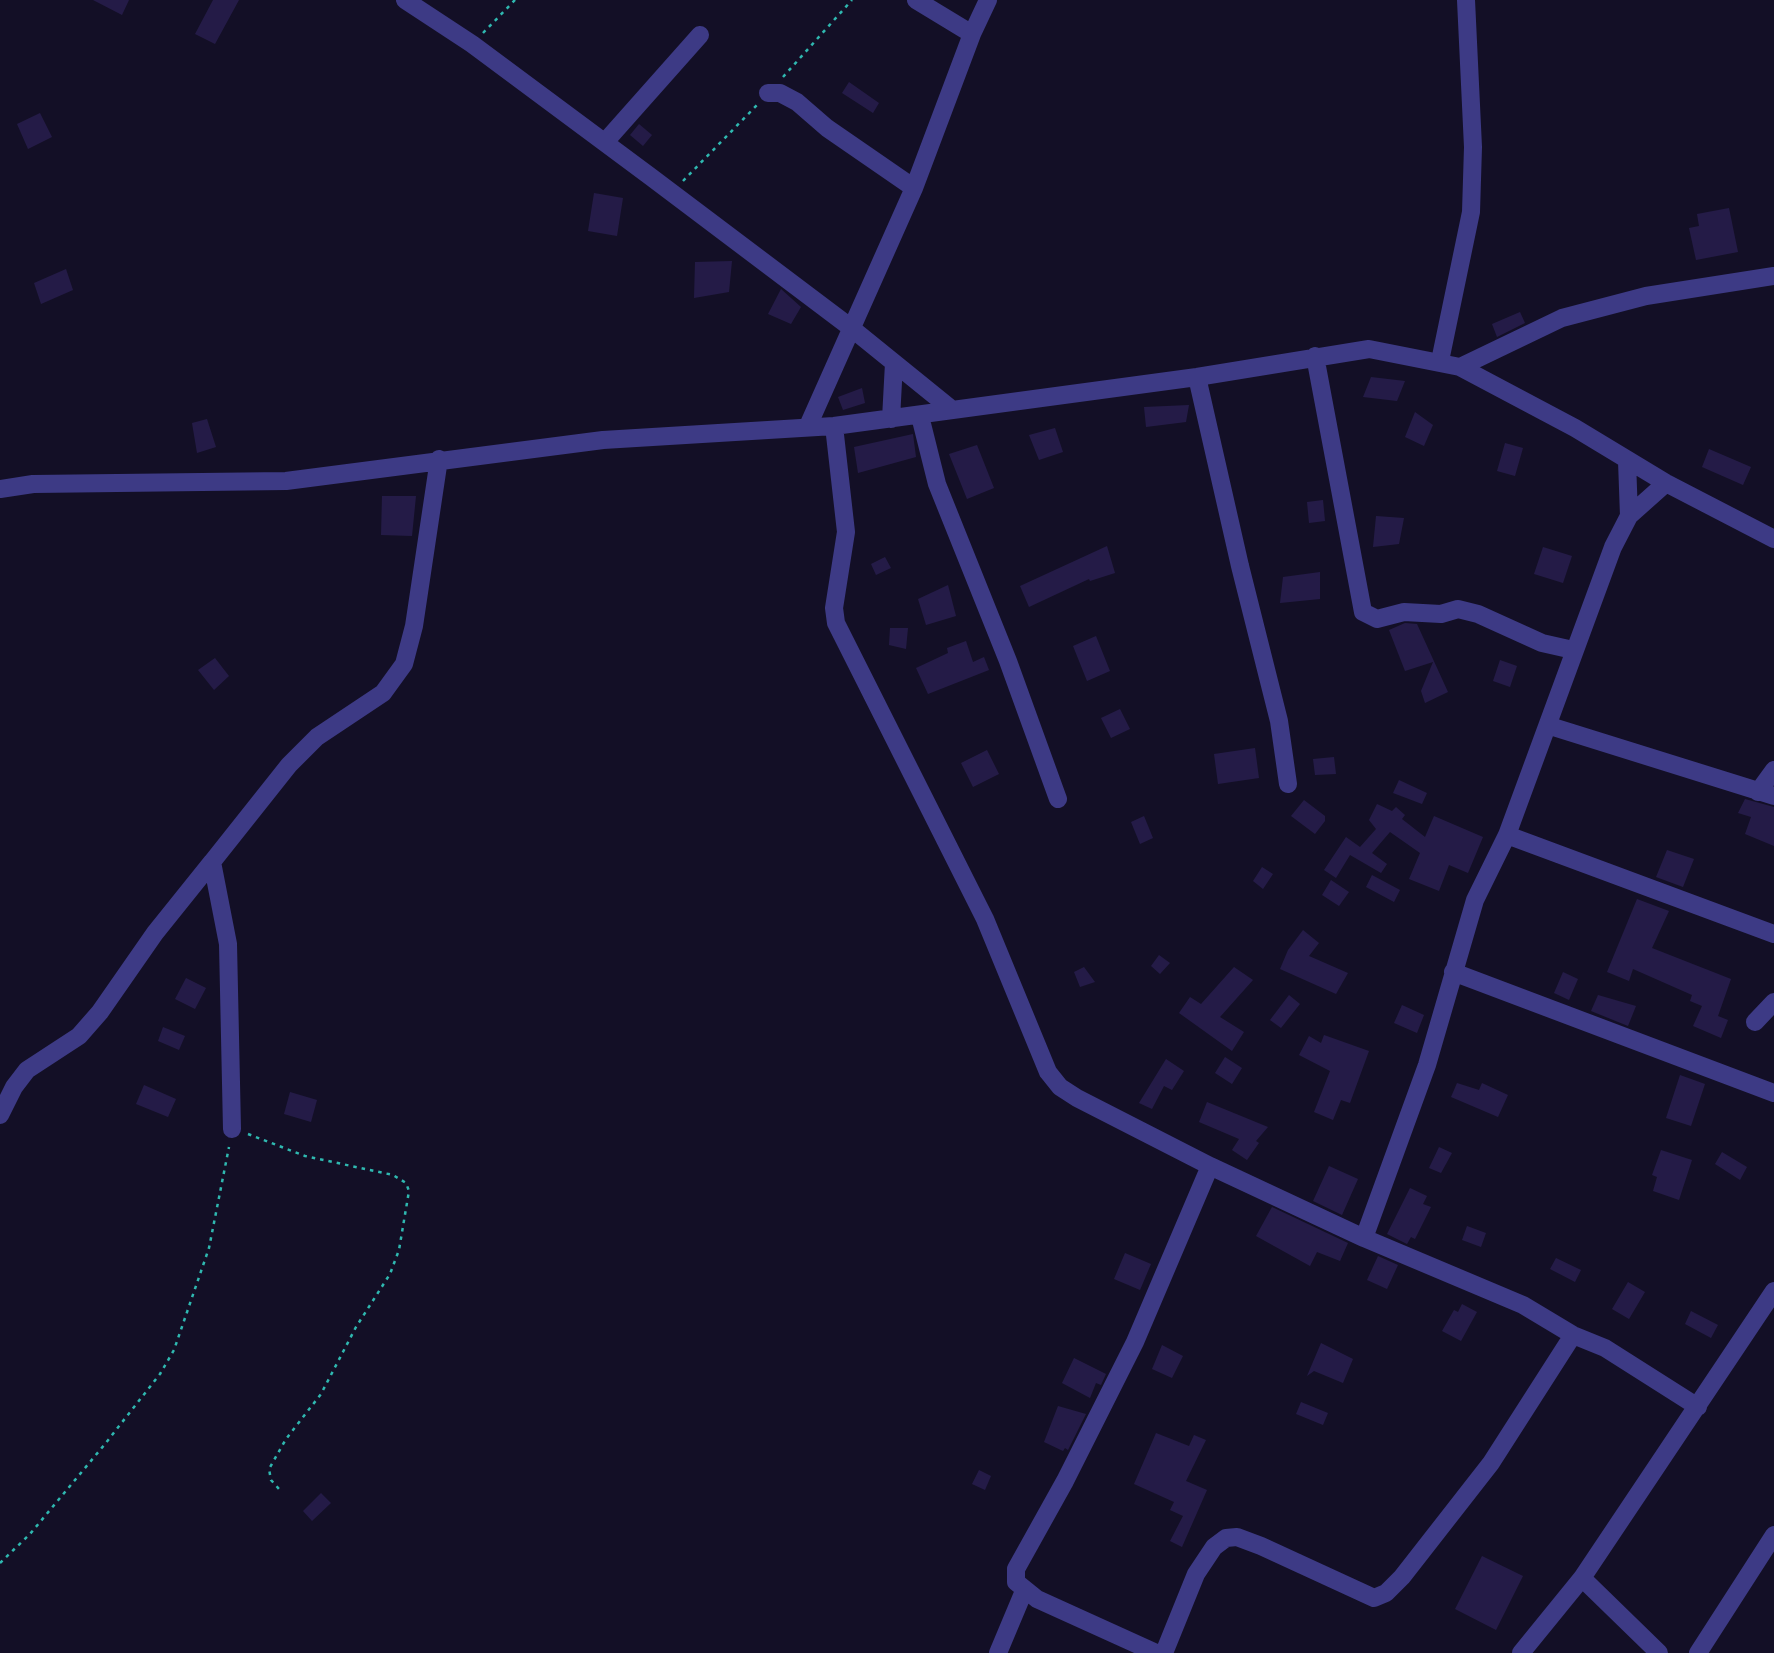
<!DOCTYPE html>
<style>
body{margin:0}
canvas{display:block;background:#130f26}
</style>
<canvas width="1774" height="1653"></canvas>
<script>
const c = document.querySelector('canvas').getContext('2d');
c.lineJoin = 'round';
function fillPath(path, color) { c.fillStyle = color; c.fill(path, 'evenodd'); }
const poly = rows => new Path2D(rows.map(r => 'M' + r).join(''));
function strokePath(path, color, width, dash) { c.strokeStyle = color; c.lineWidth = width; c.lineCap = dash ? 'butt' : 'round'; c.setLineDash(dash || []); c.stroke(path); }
fillPath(poly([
 [93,0,129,0,122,15],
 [213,0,239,0,215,44,195,34],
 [849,82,879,103,873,113,842,93],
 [40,113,52,137,28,149,17,124],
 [639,124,652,135,643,146,630,135],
 [594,193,623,198,617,236,588,231],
 [1729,208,1738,252,1696,260,1689,228,1699,226,1697,214],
 [732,261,729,292,694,298,695,262],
 [66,269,73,290,41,304,34,283],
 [781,289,801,307,791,324,768,314],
 [1520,312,1525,323,1497,337,1492,324],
 [1371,377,1405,381,1397,401,1363,397],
 [862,388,865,403,843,410,838,397],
 [1189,405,1186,422,1146,427,1144,407],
 [1415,412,1433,425,1424,446,1405,437],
 [207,419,216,447,197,453,192,423],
 [1055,428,1063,452,1039,460,1029,435],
 [913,434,916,457,858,473,854,447],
 [1505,443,1523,448,1515,476,1497,471],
 [977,445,994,488,967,499,949,454],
 [1709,449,1751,467,1743,485,1702,467],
 [382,496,416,496,412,536,381,535],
 [1323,500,1325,521,1309,523,1307,502],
 [1376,516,1404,518,1399,544,1373,547],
 [1107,546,1115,573,1090,581,1089,579,1029,607,1020,586],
 [1543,547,1572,556,1563,583,1534,574],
 [885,557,891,568,876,575,871,564],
 [1320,572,1320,599,1280,603,1283,577],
 [948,585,956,616,926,625,918,599],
 [1405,623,1417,624,1448,692,1425,703,1421,691,1433,662,1405,671,1389,630],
 [890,628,908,628,906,649,889,645],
 [1096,636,1110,671,1087,681,1073,646],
 [966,641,973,662,984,657,989,670,928,694,916,668,948,653,947,648],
 [215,658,229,676,214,690,198,670],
 [1500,660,1517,666,1510,687,1493,681],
 [1120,709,1130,729,1111,738,1101,718],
 [1255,748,1259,778,1218,784,1214,754],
 [987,750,999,774,973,787,961,763],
 [1334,757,1336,774,1315,775,1313,759],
 [1399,780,1427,793,1422,804,1393,793],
 [1745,799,1774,807,1774,846,1745,834,1751,817,1738,813],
 [1304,800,1325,816,1325,821,1315,834,1291,816],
 [1377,804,1392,811,1396,807,1405,815,1402,819,1425,837,1434,816,1483,837,1468,873,1449,865,1439,891,1409,879,1420,853,1390,832,1372,853,1387,864,1381,873,1350,855,1336,878,1324,870,1346,837,1360,847,1376,829,1369,820],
 [1144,816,1153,838,1140,844,1131,822],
 [1667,850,1694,859,1683,887,1656,877],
 [1262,867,1273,874,1263,889,1253,881],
 [1372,875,1400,890,1394,902,1366,887],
 [1331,880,1349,892,1339,906,1322,895],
 [1637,899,1669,911,1652,948,1731,979,1718,1016,1728,1020,1721,1038,1693,1026,1702,1006,1690,1001,1692,995,1633,969,1629,981,1607,972],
 [1303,930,1319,943,1309,956,1348,973,1336,994,1280,969,1288,950],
 [1159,955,1170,963,1160,974,1151,966],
 [1084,967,1095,982,1080,987,1074,972],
 [1234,967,1253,980,1220,1017,1244,1032,1232,1051,1179,1013,1190,997,1201,1004],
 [1563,972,1578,979,1569,1000,1554,993],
 [186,978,206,988,195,1009,175,999],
 [1289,995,1300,1004,1281,1028,1270,1020],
 [1598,995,1636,1006,1628,1026,1591,1011],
 [1402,1005,1424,1015,1417,1033,1394,1023],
 [163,1027,185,1036,179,1050,158,1041],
 [1324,1035,1369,1051,1350,1103,1341,1100,1333,1120,1314,1112,1330,1071,1299,1055,1309,1036,1321,1043],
 [1225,1057,1242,1068,1232,1084,1215,1073],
 [1166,1059,1184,1071,1172,1090,1164,1086,1152,1109,1139,1103],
 [1680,1075,1705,1084,1691,1126,1666,1118],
 [1457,1083,1479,1090,1482,1083,1508,1095,1498,1117,1451,1097],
 [144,1085,176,1099,168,1117,136,1104],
 [290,1092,317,1100,311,1122,284,1114],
 [1207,1102,1268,1127,1256,1141,1259,1143,1247,1160,1232,1150,1239,1139,1199,1122],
 [1439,1147,1452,1153,1441,1173,1429,1168],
 [1661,1150,1692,1160,1679,1200,1653,1191,1657,1177,1652,1175],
 [1722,1152,1747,1167,1740,1180,1715,1164],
 [1329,1166,1358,1179,1342,1215,1313,1201],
 [1410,1188,1427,1196,1423,1204,1431,1207,1415,1239,1411,1237,1407,1244,1387,1234],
 [1272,1207,1348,1243,1340,1261,1317,1252,1310,1266,1256,1236],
 [1467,1226,1486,1233,1481,1247,1462,1240],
 [1125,1253,1151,1264,1140,1290,1114,1279],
 [1378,1256,1398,1265,1387,1289,1367,1280],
 [1556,1258,1581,1270,1575,1282,1550,1269],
 [1628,1282,1645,1292,1629,1319,1612,1309],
 [1462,1304,1477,1312,1461,1341,1442,1331,1454,1310,1458,1312],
 [1691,1311,1718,1325,1711,1338,1685,1324],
 [1321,1343,1353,1359,1343,1383,1314,1371,1307,1376],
 [1162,1345,1183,1356,1172,1378,1152,1369],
 [1074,1358,1106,1374,1101,1385,1096,1383,1090,1398,1062,1383],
 [1301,1402,1328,1413,1323,1425,1296,1414],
 [1058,1406,1086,1414,1068,1450,1065,1448,1063,1451,1044,1442],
 [1156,1433,1189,1446,1194,1435,1206,1440,1186,1481,1207,1490,1182,1547,1170,1541,1183,1516,1170,1510,1174,1502,1134,1484],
 [979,1470,991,1476,985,1490,972,1484],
 [321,1493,331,1503,312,1521,303,1511],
 [1482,1556,1523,1576,1496,1630,1455,1609]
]), '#241b47');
strokePath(poly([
 [483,33,515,0],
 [783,77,852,0],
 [683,181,757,105],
 [248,1134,305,1156,393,1175,406,1183,409,1191,399,1250,390,1274,356,1327,321,1394,286,1439,269,1469,271,1480,279,1489],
 [0,1563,30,1534,105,1444,160,1374,174,1350,209,1248,229,1147]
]), '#2fb8b0', 2.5, [3.5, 5]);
strokePath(poly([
 [405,0,472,44,651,177,850,327,950,408],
 [916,0,972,34],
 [768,93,780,93,797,102,827,128,914,188],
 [605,142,700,35],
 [1315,356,1363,612,1377,619,1404,612,1441,614,1458,609,1478,614,1542,643,1573,650],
 [1440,361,1471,212,1473,147,1466,0],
 [1460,367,1562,318,1646,296,1774,276],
 [1197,377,1240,566,1279,721,1288,784],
 [920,416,937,484,1008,661,1058,799],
 [891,419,894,363],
 [808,426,914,188,972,34,988,0],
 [834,426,846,532,834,608,836,623,985,919,1048,1072,1060,1087,1077,1098,1210,1166],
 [0,489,33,484,286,481,603,440,834,426,1197,377,1369,349,1460,367,1575,428,1666,483,1774,539],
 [1629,516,1666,483],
 [1550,726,1774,796],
 [1758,792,1774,770],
 [1507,835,1774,934],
 [1453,972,1774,1093],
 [1755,1022,1774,1002],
 [0,1115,14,1087,27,1070,79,1036,100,1012,155,933,212,862],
 [232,1129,228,944,212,862,289,765,317,737,383,693,404,664,414,626,439,459],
 [1364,1238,1427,1065,1475,900,1507,835,1613,547,1629,516,1627,461],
 [1582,1578,1659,1653],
 [998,1653,1024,1591],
 [1156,1653,1037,1599,1016,1582,1016,1569,1065,1481,1135,1342,1210,1166,1364,1238,1523,1305,1573,1335,1605,1348,1698,1407],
 [1164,1653,1196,1574,1214,1547,1226,1538,1237,1537,1261,1546,1374,1598,1386,1593,1402,1577,1491,1463,1573,1335],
 [1521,1653,1582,1578,1774,1291],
 [1698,1653,1774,1535]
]), '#3d3a85', 18);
</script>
